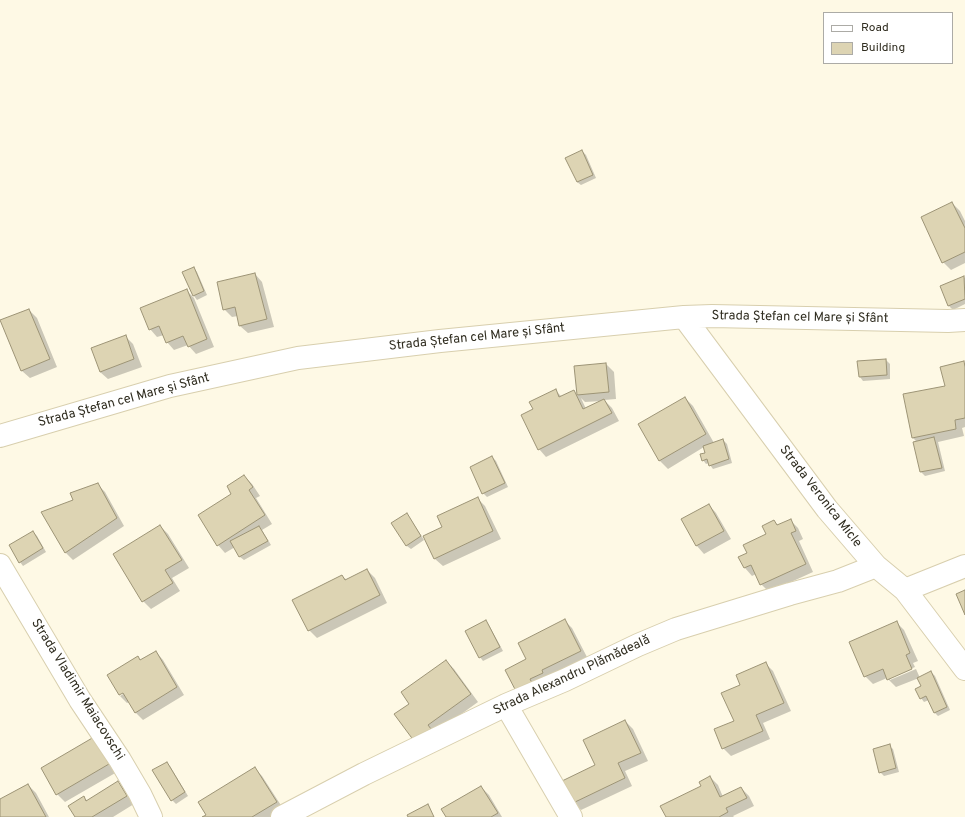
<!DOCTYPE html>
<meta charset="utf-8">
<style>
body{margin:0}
#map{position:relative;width:965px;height:817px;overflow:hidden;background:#fef9e5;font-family:Overpass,sans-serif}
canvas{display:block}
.legend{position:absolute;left:823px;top:12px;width:130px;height:52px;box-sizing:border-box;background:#fff;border:1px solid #acaba6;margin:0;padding:5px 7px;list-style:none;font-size:12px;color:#302d20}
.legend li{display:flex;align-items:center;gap:8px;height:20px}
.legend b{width:20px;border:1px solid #acaba6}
</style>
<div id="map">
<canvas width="965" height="817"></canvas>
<ul class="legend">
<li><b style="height:5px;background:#fff"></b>Road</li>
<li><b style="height:11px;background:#ddd4b3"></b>Building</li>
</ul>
</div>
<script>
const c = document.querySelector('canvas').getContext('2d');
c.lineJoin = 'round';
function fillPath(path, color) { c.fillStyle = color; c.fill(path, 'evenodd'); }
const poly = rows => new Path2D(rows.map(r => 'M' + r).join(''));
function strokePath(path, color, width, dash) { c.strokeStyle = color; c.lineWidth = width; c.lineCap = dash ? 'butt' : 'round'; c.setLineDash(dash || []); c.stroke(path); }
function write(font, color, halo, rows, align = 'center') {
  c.font = font + ' Overpass,sans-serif'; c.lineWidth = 4; c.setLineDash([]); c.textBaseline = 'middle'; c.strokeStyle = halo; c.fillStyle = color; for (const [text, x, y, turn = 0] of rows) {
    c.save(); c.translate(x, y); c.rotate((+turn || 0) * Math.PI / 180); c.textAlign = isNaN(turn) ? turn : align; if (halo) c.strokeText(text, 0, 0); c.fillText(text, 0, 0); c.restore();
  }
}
fillPath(poly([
 [582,151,586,155,596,178,581,185,577,182],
 [952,203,960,211,965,221,965,263,951,270,943,262],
 [194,268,197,272,207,295,197,300,194,296,183,273],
 [255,274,262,282,274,327,248,333,240,326,238,316,232,317,224,309],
 [964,277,965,278,965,304,953,310,949,306,941,286],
 [186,290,194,298,214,347,196,354,188,345,174,350,167,342,164,335,157,337,150,329],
 [29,310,37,318,57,367,30,378,22,371,2,321],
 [125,336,133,344,142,367,108,379,100,372],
 [886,360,890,364,890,379,863,381,860,377],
 [963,362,965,364,965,427,962,428,964,436,938,442,945,471,925,476,921,472,915,442,917,442,913,438,946,387],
 [606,364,614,372,616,399,604,400,612,408,619,421,546,457,539,449,534,410,556,391,562,397,573,392,578,396,575,367],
 [581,398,585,402,602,401,586,409],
 [685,398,693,406,714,443,723,440,727,444,732,463,713,469,710,465,709,463,706,464,703,460,706,454,704,447,668,469,660,461,639,425],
 [492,457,496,461,508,487,487,497,483,493],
 [244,476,252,484,260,496,256,498,272,524,262,530,271,545,244,560,240,557,235,547,225,553,218,545,233,494],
 [97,484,105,492,124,526,73,560,66,553,42,512,74,501],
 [478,499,485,506,501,539,443,566,435,559,424,537,444,527],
 [709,505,716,513,731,539,704,554,697,546,682,519],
 [406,514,410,518,424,540,411,549,407,546,393,523],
 [790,520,798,528,803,539,799,541,813,572,769,592,761,584,756,574,752,576,745,568,740,558,748,554,767,535,774,521,779,526],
 [160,526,168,534,189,568,172,578,180,591,151,609,143,601,114,554],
 [33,532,37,536,46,552,23,566,20,562],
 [367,570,375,578,387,603,317,638,309,630,342,576,347,580],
 [486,621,489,625,503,651,483,661,480,657],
 [565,621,572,628,588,659,528,704,528,660],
 [896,622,904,630,918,661,913,663,915,667,890,678,890,680,916,669,920,678,931,672,935,676,950,710,938,716,934,712,929,700,924,702,921,698,923,687,919,678,896,687,887,678,873,684,865,676],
 [156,652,163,660,184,695,143,720,135,712,129,702,127,703,120,696,128,691,120,693,120,696,108,675,138,658,141,661],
 [446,661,454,669,478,702,435,733,418,744,410,704],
 [765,663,773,671,791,711,763,723,770,739,731,756,723,748,735,721,741,686],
 [625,721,633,729,648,761,625,771,632,786,581,810,574,803],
 [94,738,117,772,65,802,57,794],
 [889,746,893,749,899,772,884,776,880,772],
 [166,763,170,766,188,796,176,804,172,800],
 [254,768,262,776,284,810,272,817,203,817,207,815],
 [710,777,718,785,723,797,741,788,749,796,754,806,733,816,734,817,667,817,702,786],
 [118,782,126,790,134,804,113,817,76,817,84,798,88,801],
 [28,785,36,793,49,817,0,817,0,800],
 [481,787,489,795,502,817,447,817]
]), '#0003');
const building = poly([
 [582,150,593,175,577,182,565,158,582,150],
 [952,202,965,228,965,252,942,263,921,217,952,202],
 [194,267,204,291,193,296,182,272,194,267],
 [255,273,267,319,239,326,235,307,223,310,217,282,255,273],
 [964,276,965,299,948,306,940,286,964,276],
 [187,289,207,339,188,347,183,336,166,343,159,326,149,330,140,308,187,289],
 [29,309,50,359,21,371,0,320,29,309],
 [126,335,134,359,100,372,91,348,126,335],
 [886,359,887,375,859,377,857,361,886,359],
 [964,361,965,367,965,418,955,420,956,429,912,438,903,394,945,386,940,367,964,361],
 [606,363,609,392,577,395,574,366,606,363],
 [556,389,559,397,574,390,583,409,604,399,612,413,538,450,521,415,533,409,529,402,556,389],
 [685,397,706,434,659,461,638,424,685,397],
 [934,437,942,468,920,472,913,442,934,437],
 [723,439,729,459,709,466,707,459,702,461,700,454,705,453,703,446,723,439],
 [492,456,505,483,482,494,470,467,492,456],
 [244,475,253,487,249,490,265,515,217,546,198,515,231,494,227,486,244,475],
 [98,483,117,518,65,553,41,512,73,500,70,493,98,483],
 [478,497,493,531,434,559,423,536,442,527,437,516,478,497],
 [709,504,724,531,696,546,681,519,709,504],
 [407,513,421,536,406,546,391,523,407,513],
 [791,519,796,531,791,533,806,564,760,585,751,565,744,568,738,557,747,553,743,545,766,534,762,526,774,520,777,525,791,519],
 [160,525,182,560,165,570,173,583,142,602,113,554,160,525],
 [259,526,268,541,239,557,230,541,259,526],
 [33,531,43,548,19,563,9,545,33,531],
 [367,569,380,595,308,631,292,600,342,575,345,580,367,569],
 [965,590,965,615,956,594,965,590],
 [565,619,581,651,542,670,543,673,530,679,535,689,519,697,505,670,526,659,518,643,565,619],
 [486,620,500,647,479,658,465,631,486,620],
 [897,621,910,653,906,655,912,669,887,680,883,669,864,677,849,642,897,621],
 [156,651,177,687,135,713,123,693,119,695,107,675,138,656,140,660,156,651],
 [446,660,471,694,428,725,434,733,417,745,394,714,409,704,401,692,446,660],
 [766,662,784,703,756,715,763,731,722,749,714,729,734,721,721,693,740,685,736,675,766,662],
 [931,671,947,707,934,713,926,696,920,699,915,689,921,686,917,678,931,671],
 [625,720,641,753,618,763,625,778,573,803,562,781,595,765,583,740,625,720],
 [94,737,109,764,56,795,41,768,94,737],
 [890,744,896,768,879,773,873,749,890,744],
 [167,762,185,792,171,801,152,770,167,762],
 [255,767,277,802,252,817,202,817,206,815,198,802,255,767],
 [710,776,720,797,741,787,747,798,726,808,728,812,719,817,666,817,660,806,701,786,699,782,710,776],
 [118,781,127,796,92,817,75,817,68,806,84,796,86,801,118,781],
 [28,784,46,817,0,817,0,799,28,784],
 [481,786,498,813,491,817,446,817,441,809,481,786],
 [428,804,434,817,408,817,407,815,428,804]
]);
fillPath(building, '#ddd4b3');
strokePath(building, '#9d9476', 1);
const minor = poly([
 [684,317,827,509,876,566,905,590,965,669],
 [0,436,170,386,298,358,440,341,684,317,712,316,948,321,965,320],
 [0,565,80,700,120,760,140,794,151,817],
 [905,590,965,566],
 [506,705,571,817],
 [282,817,364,774,506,705,565,680,638,645,676,629,790,594,838,581,876,566]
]);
strokePath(minor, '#d8cfae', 24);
strokePath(minor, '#fff', 22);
write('13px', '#302d20', '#fff', [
 ["Strada Ștefan cel Mare și Sfânt",800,318,1],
 ["Strada Ștefan cel Mare și Sfânt",477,338,-6],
 ["Strada Ștefan cel Mare și Sfânt",124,401,-15],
 ["Strada Veronica Micle",820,497,52],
 ["Strada Alexandru Plămădeală",572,676,-25],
 ["Strada Vladimir Maiacovschi",77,690,58]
]);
</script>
